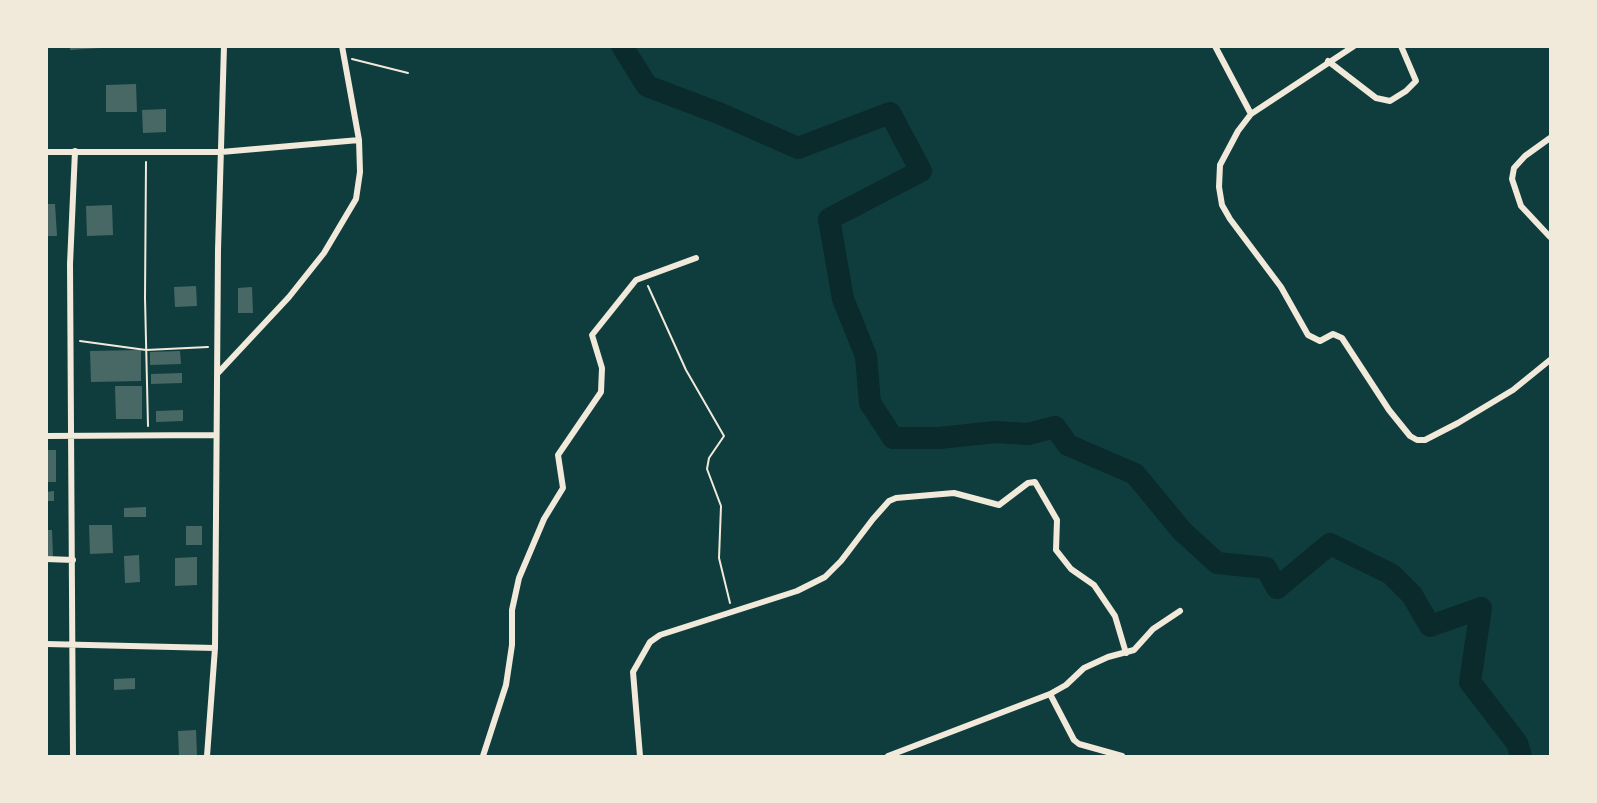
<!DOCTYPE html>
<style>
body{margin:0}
#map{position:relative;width:1597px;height:803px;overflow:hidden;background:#0f3d3e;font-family:"Archivo Narrow",sans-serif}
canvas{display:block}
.frame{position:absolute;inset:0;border:48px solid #f1e9da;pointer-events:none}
</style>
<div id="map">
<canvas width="1597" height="803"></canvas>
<div class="frame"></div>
</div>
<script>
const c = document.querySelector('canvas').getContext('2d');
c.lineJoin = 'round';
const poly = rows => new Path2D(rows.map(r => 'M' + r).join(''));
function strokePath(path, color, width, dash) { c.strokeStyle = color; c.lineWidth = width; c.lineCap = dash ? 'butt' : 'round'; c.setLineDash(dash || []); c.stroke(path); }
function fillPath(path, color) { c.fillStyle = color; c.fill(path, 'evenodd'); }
strokePath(poly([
 [622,46,647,86,721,114,798,148,890,113,921,171,829,219,843,299,866,356,870,403,893,438,939,438,996,432,1028,434,1055,427,1068,445,1135,474,1182,531,1217,563,1266,568,1277,588,1330,544,1391,574,1412,595,1430,626,1481,608,1470,682,1517,743,1521,756]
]), '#0a2a2b', 22);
fillPath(poly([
 [70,46,101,46,101,48,70,50],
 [136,84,137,112,106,112,106,85],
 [166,109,166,132,143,133,142,110],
 [46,204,55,204,57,236,46,236],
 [112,205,113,235,87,236,86,206],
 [196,286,197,306,175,307,174,287],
 [252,287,253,313,238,313,238,288],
 [141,350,141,381,91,382,90,351],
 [180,351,181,364,150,365,150,352],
 [182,373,182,383,151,384,151,374],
 [115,386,142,386,142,419,116,419],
 [183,410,183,421,156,422,156,411],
 [46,450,56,450,56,482,46,482],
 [54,491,54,501,46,501,46,492],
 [146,507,146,517,124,517,124,508],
 [89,525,112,525,113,553,90,554],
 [186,526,202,526,202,545,186,545],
 [46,530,52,530,53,556,46,556],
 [139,555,140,582,125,583,124,556],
 [197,557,197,585,175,586,175,558],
 [135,678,135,689,114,690,114,679],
 [196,730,197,756,179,756,178,731]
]), '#486865');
strokePath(poly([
 [352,59,408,73],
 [146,162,145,298,148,426],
 [648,286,686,370,724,436,709,458,707,469,721,506,719,558,730,603],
 [80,341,146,350,208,347]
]), '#f1e9da', 2);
strokePath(poly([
 [1215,46,1251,114],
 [1354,46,1251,114,1238,131,1220,165,1219,187,1222,205,1230,219,1281,287,1308,335,1320,341,1333,334,1342,338,1389,410,1410,436,1417,440,1425,440,1458,423,1513,390,1550,360],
 [1328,61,1376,98,1390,101,1406,91,1416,81,1401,46],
 [1550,138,1525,156,1514,168,1512,179,1521,206,1550,237],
 [46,152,221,152,359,140],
 [218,373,289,297,324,253,356,199,360,172,359,140,342,46],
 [46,436,216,435],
 [46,559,73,560],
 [46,644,215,648],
 [1050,694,1074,740,1079,744,1122,756],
 [73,756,70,264,75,151],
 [207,756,215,648,218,250,224,46],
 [483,756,506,685,512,645,512,610,519,578,544,519,563,488,558,455,601,392,602,368,592,335,636,280,696,258],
 [640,756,633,672,650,642,660,635,797,591,825,577,841,561,873,519,889,501,896,498,954,493,999,505,1028,483,1035,482,1057,520,1056,550,1071,569,1094,585,1115,616,1126,653],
 [888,756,1050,694,1066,685,1084,668,1108,657,1134,650,1153,629,1180,611]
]), '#f1e9da', 6);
</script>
